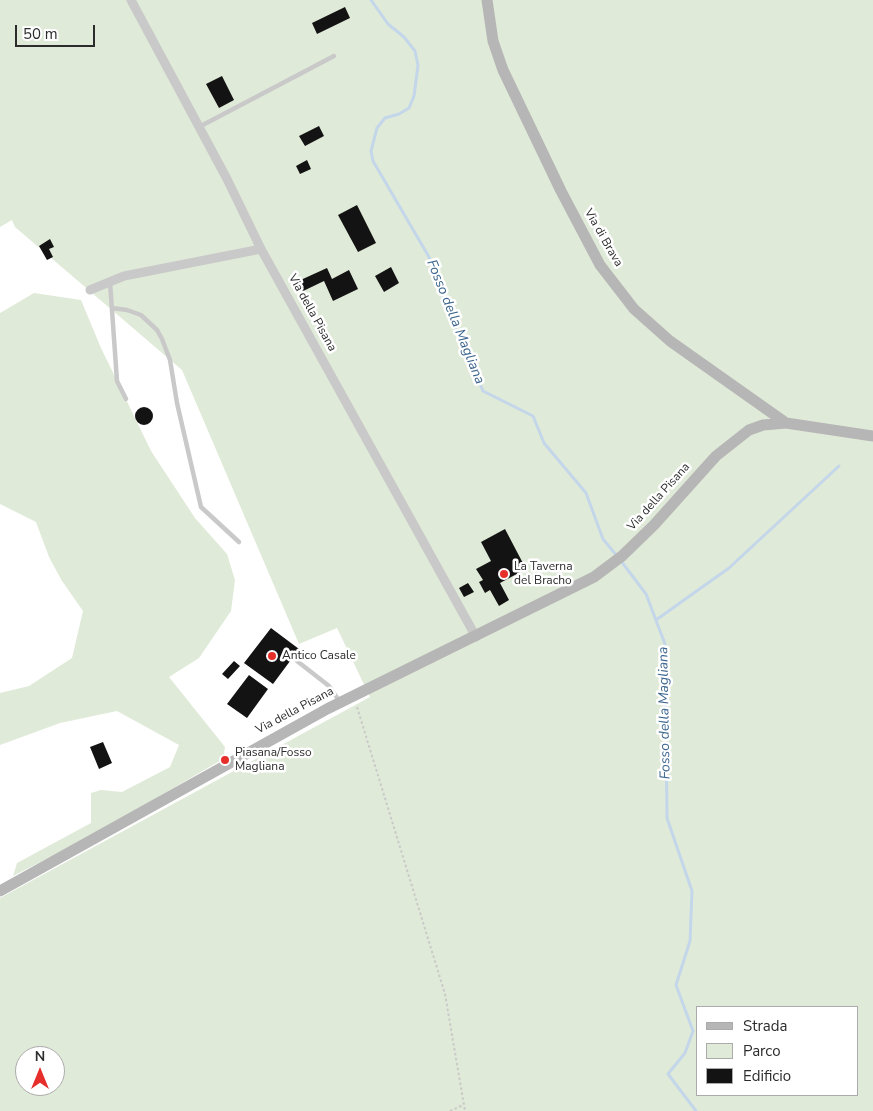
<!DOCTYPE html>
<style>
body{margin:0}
#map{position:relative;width:873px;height:1111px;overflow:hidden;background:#fff;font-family:"Nunito Sans",sans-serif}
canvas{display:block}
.legend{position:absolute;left:696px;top:1006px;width:162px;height:90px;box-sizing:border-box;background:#fff;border:1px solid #ababab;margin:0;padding:6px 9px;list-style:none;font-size:15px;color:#2c2c2c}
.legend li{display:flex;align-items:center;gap:10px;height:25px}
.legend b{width:25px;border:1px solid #ababab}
.north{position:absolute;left:15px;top:1046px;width:50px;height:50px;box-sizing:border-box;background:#fff;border:1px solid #ababab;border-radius:50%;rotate:0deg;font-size:14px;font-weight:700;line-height:20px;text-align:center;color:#2c2c2c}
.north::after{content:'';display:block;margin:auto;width:18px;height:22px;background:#e62f2a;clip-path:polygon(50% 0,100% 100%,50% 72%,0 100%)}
.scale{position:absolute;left:15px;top:25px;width:80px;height:22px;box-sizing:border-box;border:2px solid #2c2c2c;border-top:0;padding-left:6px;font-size:15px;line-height:18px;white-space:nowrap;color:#2c2c2c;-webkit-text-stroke:4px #fff;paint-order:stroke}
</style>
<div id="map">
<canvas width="873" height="1111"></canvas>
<ul class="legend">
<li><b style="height:6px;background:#b6b6b6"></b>Strada</li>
<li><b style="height:14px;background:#e0ead8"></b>Parco</li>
<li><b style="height:14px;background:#131313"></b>Edificio</li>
</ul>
<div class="north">N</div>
<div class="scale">50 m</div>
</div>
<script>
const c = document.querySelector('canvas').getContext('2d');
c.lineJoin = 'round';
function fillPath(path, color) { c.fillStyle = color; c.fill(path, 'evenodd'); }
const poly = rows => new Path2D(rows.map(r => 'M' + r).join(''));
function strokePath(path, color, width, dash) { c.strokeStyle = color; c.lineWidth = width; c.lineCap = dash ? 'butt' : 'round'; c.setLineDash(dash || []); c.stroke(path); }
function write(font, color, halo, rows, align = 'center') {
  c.font = font + ' "Nunito Sans",sans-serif'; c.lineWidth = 5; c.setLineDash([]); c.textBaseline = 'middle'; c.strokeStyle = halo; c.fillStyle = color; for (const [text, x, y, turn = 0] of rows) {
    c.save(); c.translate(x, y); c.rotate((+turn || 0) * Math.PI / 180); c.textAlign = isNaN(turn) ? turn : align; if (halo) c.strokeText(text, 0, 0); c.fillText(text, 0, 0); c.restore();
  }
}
fillPath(poly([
 [0,0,873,0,873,1111,0,1111,0,898,370,697,337,628,299,644,182,370,15,227,12,220,0,227],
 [697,1007,857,1007,857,1095,697,1095],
 [25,1056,55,1056,55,1086,25,1086],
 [34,293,81,300,101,348,151,451,195,518,227,554,235,580,231,611,199,658,169,677,225,747,223,759,90,837,13,876,17,863,91,823,91,793,101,790,122,792,170,767,179,745,117,711,60,723,0,745,0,693,29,686,72,658,83,611,62,581,49,557,36,522,0,504,0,313]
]), '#e0ead8');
strokePath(poly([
 [371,0,388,24,404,37,415,51,418,65,414,96,409,108,399,114,385,118,377,128,371,151,373,161,429,257,452,321,483,391,533,416,544,443,586,493,603,539,617,556],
 [621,561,646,594,665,644,667,818,692,891,690,941,676,985,693,1031,685,1053,668,1074,696,1111],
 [656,620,729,568,839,466]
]), '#c4d7ea', 3);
fillPath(poly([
 [345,7,350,18,317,34,312,23],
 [222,76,234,100,219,108,206,84],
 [319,126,324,136,305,146,299,136],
 [307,160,311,169,300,174,296,166],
 [357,205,376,243,358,252,338,215],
 [50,239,54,247,49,249,53,257,47,260,39,246],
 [391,267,399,283,384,292,375,276],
 [327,268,332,279,349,270,358,289,333,301,324,281,299,293,294,283],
 '135 416a9 9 0 1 1 18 0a9 9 0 1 1-18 0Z',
 [505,529,526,569,500,583,509,600,499,606,490,590,485,593,479,582,483,580,476,569,491,561,481,542],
 [468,583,474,592,464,597,459,588],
 [271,628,299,649,273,684,244,663],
 [234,661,240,666,228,679,222,674],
 [249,675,268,689,247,718,227,704],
 [103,742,112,763,99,769,90,747]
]), '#131313');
strokePath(poly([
 [357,707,445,994,465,1111],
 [450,1111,463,1105]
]), '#c9c9c9', 2, [2.5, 2.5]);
strokePath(poly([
 [199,127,334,56],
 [110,282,117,381,126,399],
 [112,308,127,310,141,315,157,330,162,339,170,360,177,403,201,507,239,542],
 [297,661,329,686,340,702]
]), '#c9c9c9', 4.5);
strokePath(poly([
 [131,0,227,179,261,249,476,637],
 [90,290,124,276,261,249]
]), '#c9c9c9', 9);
strokePath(poly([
 [487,0,493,41,503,70,561,191,600,265,634,309,670,341,786,423],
 [0,891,327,709,594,577,622,556,654,525,716,456,749,430,763,425,786,423,873,436]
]), '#b6b6b6', 11);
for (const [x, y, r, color] of [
 [504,574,5,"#e62f2a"],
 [272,656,5,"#e62f2a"],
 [225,760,5,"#e62f2a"]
]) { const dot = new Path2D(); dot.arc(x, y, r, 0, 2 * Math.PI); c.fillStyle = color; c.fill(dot); strokePath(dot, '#fff', 2); }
write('12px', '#2c2c2c', '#fff', [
 ["Via di Brava",603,238,60],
 ["Via della Pisana",312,313,61],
 ["Via della Pisana",659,497,-48],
 ["Via della Pisana",295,711,-28]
]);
write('12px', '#2c2c2c', '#fff', [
 ["La Taverna",514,567],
 ["del Bracho",514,581],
 ["Antico Casale",282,656],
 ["Piasana/Fosso",235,753],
 ["Magliana",235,767]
], 'left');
write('italic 14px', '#3a648d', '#fff', [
 ["Fosso della Magliana",455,322,68],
 ["Fosso della Magliana",665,713,-91]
]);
</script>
